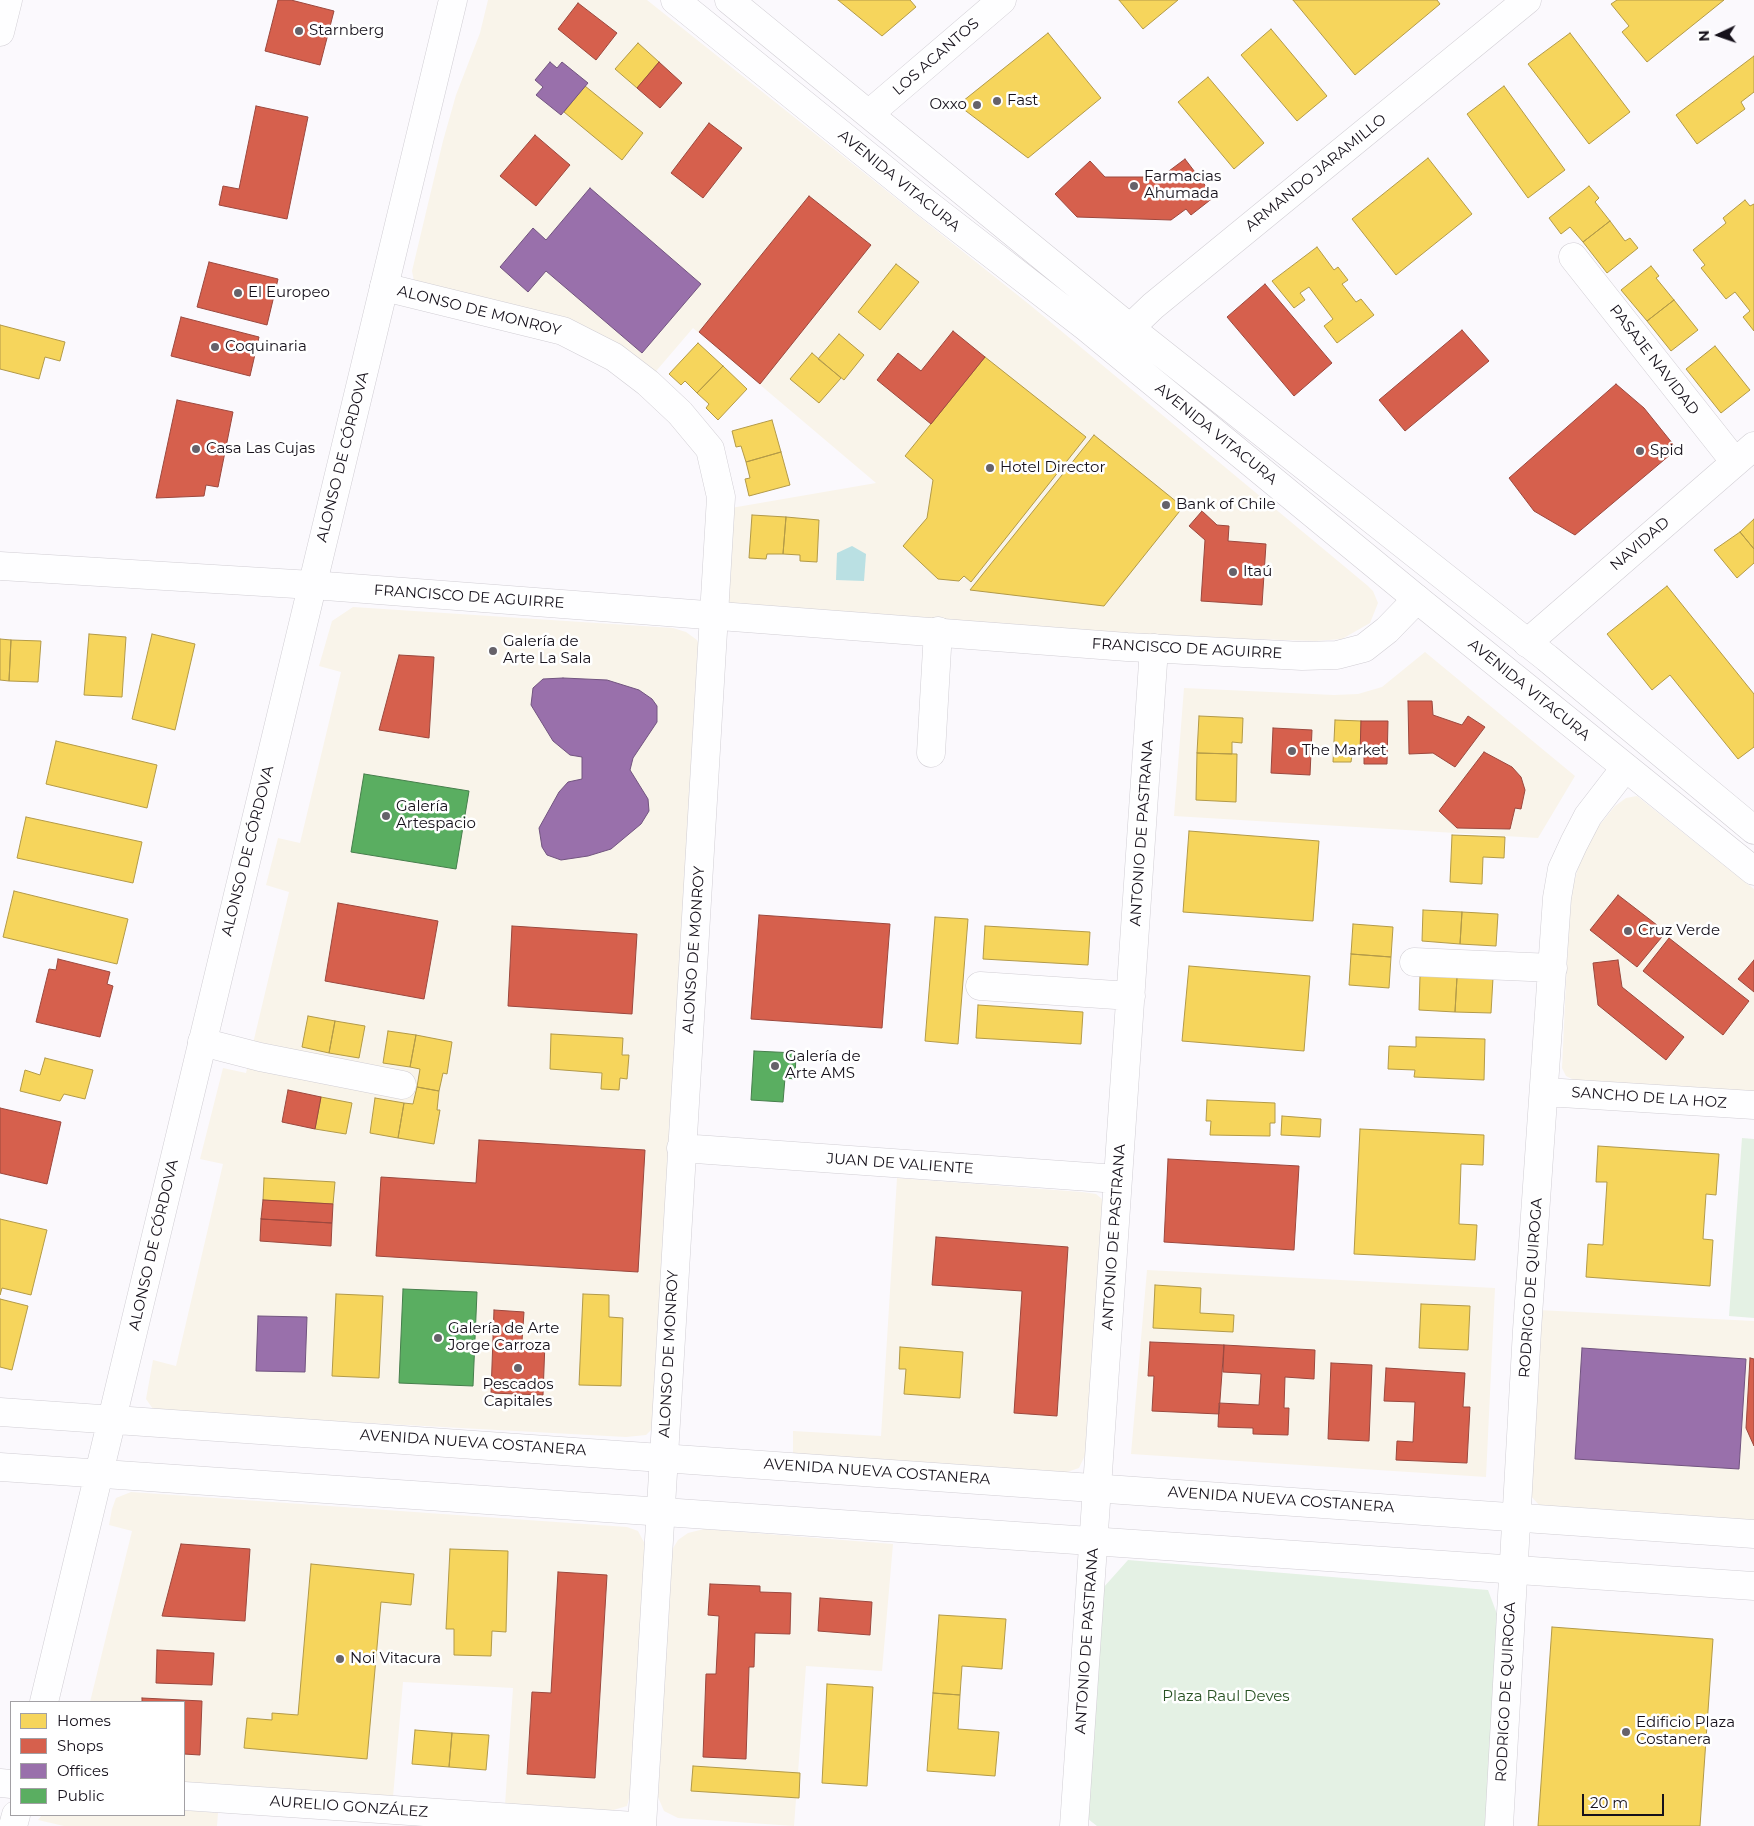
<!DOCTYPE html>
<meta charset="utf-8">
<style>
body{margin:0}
#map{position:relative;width:1754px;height:1826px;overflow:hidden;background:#fbf9fd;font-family:Montserrat,sans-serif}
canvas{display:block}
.legend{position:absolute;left:10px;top:1701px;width:175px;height:115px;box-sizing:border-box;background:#fff;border:1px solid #a2a0a4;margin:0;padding:6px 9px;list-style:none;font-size:15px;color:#16111b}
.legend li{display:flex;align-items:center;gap:10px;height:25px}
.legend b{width:25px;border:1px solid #a2a0a4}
.north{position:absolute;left:1694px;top:10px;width:50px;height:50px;-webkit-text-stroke:4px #fff;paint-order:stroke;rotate:267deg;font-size:14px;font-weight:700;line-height:20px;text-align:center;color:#16111b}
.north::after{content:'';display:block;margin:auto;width:18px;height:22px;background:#16111b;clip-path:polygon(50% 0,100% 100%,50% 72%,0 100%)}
.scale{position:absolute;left:1582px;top:1794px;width:82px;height:22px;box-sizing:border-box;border:2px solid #16111b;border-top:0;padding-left:6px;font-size:15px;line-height:18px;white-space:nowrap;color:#16111b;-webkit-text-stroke:4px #fff;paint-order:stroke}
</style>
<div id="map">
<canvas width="1754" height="1826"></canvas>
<ul class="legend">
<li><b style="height:14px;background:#f6d55c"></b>Homes</li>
<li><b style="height:14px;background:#d6604d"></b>Shops</li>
<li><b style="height:14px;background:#9970ab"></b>Offices</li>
<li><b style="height:14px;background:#5aae61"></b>Public</li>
</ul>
<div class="north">N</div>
<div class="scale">20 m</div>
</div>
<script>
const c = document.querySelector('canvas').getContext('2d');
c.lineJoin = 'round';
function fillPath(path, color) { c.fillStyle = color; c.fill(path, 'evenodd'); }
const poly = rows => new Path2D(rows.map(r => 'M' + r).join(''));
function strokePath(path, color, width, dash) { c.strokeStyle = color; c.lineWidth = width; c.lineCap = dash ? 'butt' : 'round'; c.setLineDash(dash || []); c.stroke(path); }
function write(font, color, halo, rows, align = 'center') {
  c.font = font + ' Montserrat,sans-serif'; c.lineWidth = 5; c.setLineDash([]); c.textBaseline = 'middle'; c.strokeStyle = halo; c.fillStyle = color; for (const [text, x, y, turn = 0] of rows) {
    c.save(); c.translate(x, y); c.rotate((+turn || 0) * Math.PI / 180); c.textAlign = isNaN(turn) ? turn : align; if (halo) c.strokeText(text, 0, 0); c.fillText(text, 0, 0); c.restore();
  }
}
fillPath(poly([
 [488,0,647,0,1030,305,1368,586,1373,591,1378,603,1370,623,1342,639,1316,641,1152,636,733,604,729,602,727,598,731,508,876,483,693,328,651,377,414,281,412,271,443,141,456,95,480,33],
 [353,607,673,628,686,632,697,640,703,655,654,1417,652,1429,646,1435,626,1437,167,1412,153,1409,146,1399,153,1360,176,1366,223,1164,200,1159,223,1068,246,1073,289,892,266,885,278,838,300,843,341,672,319,666,332,621],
 [1425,652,1575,776,1538,838,1174,816,1184,688,1334,695,1358,694,1382,687],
 [1637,796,1754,889,1754,1094,1578,1082,1566,1076,1562,1068,1570,896,1580,861,1593,833,1615,806,1626,798],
 [897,1178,1082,1192,1096,1194,1102,1199,1106,1208,1088,1449,1079,1468,1064,1473,793,1455,793,1431,881,1436],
 [1147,1270,1495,1288,1486,1477,1131,1454],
 [1538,1310,1754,1321,1754,1521,1553,1508,1539,1505,1529,1494],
 [131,1492,627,1527,638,1531,647,1548,630,1795,627,1806,610,1811,505,1805,513,1688,403,1682,393,1797,184,1784,184,1702,90,1702,132,1531,109,1525,112,1509,116,1498],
 [704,1529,893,1544,882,1671,806,1666,794,1826,678,1818,664,1811,658,1797,672,1550,678,1540,688,1533],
 [184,1810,218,1813,217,1826,64,1826,38,1820,42,1815,184,1815]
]), '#f9f4ea');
fillPath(poly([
 [1742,1138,1754,1139,1754,1318,1729,1316],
 [1128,1560,1488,1590,1497,1614,1487,1826,1097,1826,1088,1819,1103,1588]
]), '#e4f1e4');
fillPath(poly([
 [852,546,866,554,864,581,836,580,837,553]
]), '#bae0e3');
const homes = poly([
 [838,0,910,0,916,7,882,36,838,0],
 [1119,0,1178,0,1143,29,1119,0],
 [1293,0,1437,0,1440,4,1355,75,1293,0],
 [1617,0,1724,0,1647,62,1622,32,1629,26,1611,4,1617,0],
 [1271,29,1327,96,1297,121,1241,55,1271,29],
 [1048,33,1101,98,1028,158,958,105,1048,33],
 [1570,33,1630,112,1589,144,1528,64,1570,33],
 [638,43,659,62,637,88,615,69,638,43],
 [1754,56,1754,92,1741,102,1745,109,1697,144,1676,115,1754,56],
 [1208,77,1264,143,1234,169,1178,102,1208,77],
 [585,86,643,133,622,160,564,112,585,86],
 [1504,86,1565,170,1528,198,1467,114,1504,86],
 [1428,158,1472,214,1396,275,1352,219,1428,158],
 [1589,186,1599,198,1595,202,1610,221,1583,242,1570,227,1561,234,1549,218,1589,186],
 [1745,200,1750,206,1754,204,1754,331,1743,317,1750,311,1735,292,1726,299,1701,268,1705,265,1693,250,1726,223,1723,218,1745,200],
 [1610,221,1625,241,1630,238,1638,248,1607,273,1583,242,1610,221],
 [1317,247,1334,270,1338,267,1348,280,1342,284,1356,302,1361,299,1374,315,1337,343,1324,326,1333,319,1309,287,1300,293,1305,300,1294,308,1272,281,1317,247],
 [896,264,919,282,880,330,858,312,896,264],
 [1651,266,1659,276,1656,278,1674,300,1647,321,1621,290,1651,266],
 [1674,300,1698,330,1671,351,1647,321,1674,300],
 [0,325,65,342,60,361,45,357,39,379,0,369,0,325],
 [839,334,864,355,844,380,818,359,839,334],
 [698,343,723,366,697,393,685,381,681,385,669,374,698,343],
 [1715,346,1750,390,1721,413,1686,369,1715,346],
 [812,353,841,378,819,403,790,379,812,353],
 [985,357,1086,437,971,582,964,576,959,581,938,579,903,546,927,518,933,480,905,456,985,357],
 [723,366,747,389,718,420,706,408,709,404,697,393,723,366],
 [772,420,781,452,746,462,741,446,736,447,732,431,772,420],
 [1094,435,1183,507,1104,606,970,590,1094,435],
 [781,452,790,485,749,496,745,479,750,478,746,462,781,452],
 [752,515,786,517,783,554,767,554,766,559,749,558,752,515],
 [786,517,819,520,817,562,800,561,800,555,783,554,786,517],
 [1754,519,1754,549,1740,532,1754,519],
 [1740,532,1754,549,1754,563,1737,578,1714,550,1740,532],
 [1667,586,1754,694,1754,747,1738,759,1670,675,1652,690,1607,634,1667,586],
 [89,634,126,637,122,697,84,695,89,634],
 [152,634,195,644,175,730,132,719,152,634],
 [0,639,11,640,9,681,0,680,0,639],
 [11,640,41,641,38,682,9,681,11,640],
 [1199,716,1243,718,1242,743,1232,742,1232,754,1197,753,1199,716],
 [1335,720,1361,721,1360,755,1352,755,1351,762,1333,762,1335,720],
 [56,741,157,765,147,808,46,784,56,741],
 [1197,753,1237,754,1236,802,1196,800,1197,753],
 [26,817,142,842,133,883,17,858,26,817],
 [1189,831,1319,841,1313,921,1183,912,1189,831],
 [1452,835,1505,837,1504,858,1483,857,1482,884,1450,882,1452,835],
 [14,891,128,919,117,964,3,937,14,891],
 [1423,910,1462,912,1460,944,1422,941,1423,910],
 [1462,912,1498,914,1496,946,1460,944,1462,912],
 [935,917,968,919,958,1044,925,1041,935,917],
 [1353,924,1393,927,1391,957,1351,954,1353,924],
 [985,926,1090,932,1088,965,983,959,985,926],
 [1351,954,1391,957,1389,988,1349,985,1351,954],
 [1189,966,1310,976,1304,1051,1182,1041,1189,966],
 [1420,976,1457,977,1455,1012,1419,1010,1420,976],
 [1457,977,1493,978,1491,1013,1455,1012,1457,977],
 [978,1005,1083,1012,1081,1044,976,1038,978,1005],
 [308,1016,335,1021,329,1053,302,1047,308,1016],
 [335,1021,365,1026,359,1058,329,1053,335,1021],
 [388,1031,416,1035,410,1067,383,1063,388,1031],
 [551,1034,623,1038,622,1055,629,1055,627,1079,620,1078,619,1090,601,1089,602,1073,550,1069,551,1034],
 [416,1035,452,1042,447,1074,443,1073,439,1091,417,1087,420,1069,410,1067,416,1035],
 [1416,1037,1485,1039,1484,1080,1414,1077,1415,1070,1388,1069,1389,1046,1416,1047,1416,1037],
 [45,1058,93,1070,85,1099,64,1094,60,1101,20,1091,25,1070,40,1075,45,1058],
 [417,1087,439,1091,437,1110,440,1110,434,1144,398,1138,404,1103,413,1104,417,1087],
 [321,1097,352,1103,346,1134,315,1129,321,1097],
 [375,1098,404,1103,398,1138,370,1133,375,1098],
 [1207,1100,1275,1103,1275,1123,1270,1123,1270,1136,1210,1135,1211,1121,1206,1121,1207,1100],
 [1282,1116,1321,1119,1320,1137,1281,1135,1282,1116],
 [1360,1129,1484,1135,1483,1165,1461,1164,1459,1224,1477,1225,1475,1260,1354,1254,1360,1129],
 [1598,1146,1719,1154,1716,1195,1706,1194,1703,1239,1713,1240,1710,1286,1586,1277,1588,1244,1603,1245,1607,1182,1596,1182,1598,1146],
 [264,1178,335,1182,333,1204,263,1200,264,1178],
 [0,1219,47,1230,31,1295,2,1288,0,1295,0,1219],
 [1155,1285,1201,1288,1200,1313,1234,1315,1233,1332,1153,1328,1155,1285],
 [336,1294,383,1296,379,1378,332,1376,336,1294],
 [583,1294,609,1295,609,1317,623,1318,621,1386,579,1385,583,1294],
 [0,1299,28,1306,12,1370,0,1367,0,1299],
 [1421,1304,1470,1306,1468,1350,1419,1348,1421,1304],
 [900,1347,963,1352,960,1398,904,1394,906,1369,899,1369,900,1347],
 [450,1549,508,1551,506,1632,492,1631,491,1656,454,1655,454,1629,446,1629,450,1549],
 [311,1564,414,1574,411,1605,381,1602,367,1759,244,1748,247,1718,272,1720,272,1713,298,1715,311,1564],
 [939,1615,1006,1619,1002,1669,962,1666,960,1695,933,1693,939,1615],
 [1552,1627,1713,1639,1700,1826,1538,1826,1552,1627],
 [827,1684,873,1687,867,1786,822,1783,827,1684],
 [933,1693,960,1695,958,1729,999,1732,995,1776,927,1771,933,1693],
 [415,1730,452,1733,449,1767,412,1764,415,1730],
 [452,1733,489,1735,486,1770,449,1767,452,1733],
 [693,1766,800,1773,799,1798,691,1791,693,1766]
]);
fillPath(homes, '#f6d55c');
strokePath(homes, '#b39a48', 1);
const shops = poly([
 [278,0,291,0,334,11,320,65,265,51,278,0],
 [578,3,617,33,596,60,558,29,578,3],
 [659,62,682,83,660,108,637,88,659,62],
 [256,106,308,117,287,219,219,205,223,186,239,189,256,106],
 [709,123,742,148,703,198,671,173,709,123],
 [535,135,570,165,536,206,500,176,535,135],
 [1185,159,1214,197,1191,215,1186,209,1171,220,1077,217,1055,194,1090,161,1105,177,1161,177,1185,159],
 [809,196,871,245,760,384,699,332,809,196],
 [209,262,278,279,267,325,197,307,209,262],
 [1265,284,1332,363,1294,396,1227,317,1265,284],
 [181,317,259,337,250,376,171,356,181,317],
 [1462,330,1489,361,1405,431,1379,400,1462,330],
 [953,331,985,357,931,424,877,380,898,353,921,371,953,331],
 [1616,384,1644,408,1677,449,1575,535,1534,511,1509,478,1616,384],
 [177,400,233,412,218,487,206,485,204,496,156,498,177,400],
 [1202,511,1217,525,1229,526,1228,541,1266,544,1262,605,1201,601,1205,540,1189,526,1202,511],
 [399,655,434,657,429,738,379,730,399,655],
 [1408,701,1432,701,1433,715,1462,725,1468,716,1485,727,1455,767,1433,753,1409,754,1408,701],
 [1361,721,1388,721,1387,764,1364,764,1364,756,1360,755,1361,721],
 [1273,728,1312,730,1310,775,1271,773,1273,728],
 [1484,752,1512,767,1521,777,1525,790,1521,809,1515,808,1510,829,1457,828,1439,811,1484,752],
 [1618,895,1666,932,1637,967,1590,930,1618,895],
 [338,903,438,921,424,999,325,981,338,903],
 [759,915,890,924,882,1028,751,1019,759,915],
 [512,926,637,934,632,1014,508,1006,512,926],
 [1669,938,1749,1001,1723,1035,1643,971,1669,938],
 [58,959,110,972,107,984,113,986,100,1037,36,1022,49,969,56,970,58,959],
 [1618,960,1622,987,1684,1037,1666,1060,1598,1005,1593,963,1618,960],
 [1754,960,1754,992,1738,979,1754,960],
 [288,1090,321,1097,315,1129,282,1122,288,1090],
 [0,1108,61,1122,47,1184,0,1173,0,1108],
 [479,1140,645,1150,638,1272,376,1256,381,1177,476,1183,479,1140],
 [1168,1159,1299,1166,1294,1250,1164,1242,1168,1159],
 [263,1200,333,1204,332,1223,261,1219,263,1200],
 [261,1219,332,1223,331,1246,260,1241,261,1219],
 [936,1237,1068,1247,1057,1416,1014,1413,1022,1291,932,1285,936,1237],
 [494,1310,524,1312,522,1341,545,1342,543,1395,491,1393,494,1310],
 [1150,1342,1224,1345,1219,1414,1152,1411,1154,1376,1148,1376,1150,1342],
 [1224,1345,1315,1350,1314,1379,1285,1377,1284,1408,1289,1408,1288,1435,1253,1434,1253,1428,1218,1427,1219,1403,1259,1405,1261,1374,1223,1372,1224,1345],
 [1750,1358,1754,1359,1754,1446,1746,1428,1750,1358],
 [1331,1363,1372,1365,1369,1441,1328,1439,1331,1363],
 [1386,1368,1465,1373,1463,1407,1470,1407,1467,1463,1396,1460,1397,1441,1413,1442,1415,1402,1384,1401,1386,1368],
 [181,1544,250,1549,245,1621,162,1616,181,1544],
 [558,1572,607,1575,595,1778,527,1774,532,1692,551,1693,558,1572],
 [710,1584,760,1586,760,1592,791,1593,790,1634,755,1633,754,1667,749,1667,746,1759,703,1757,706,1674,716,1674,719,1616,708,1615,710,1584],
 [820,1598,872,1602,870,1635,818,1631,820,1598],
 [157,1650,214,1653,212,1685,156,1683,157,1650],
 [142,1698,202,1701,200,1755,184,1754,184,1702,142,1702,142,1698]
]);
fillPath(shops, '#d6604d');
strokePath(shops, '#9c483e', 1);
const offices = poly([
 [550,62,557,68,562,62,588,83,561,115,536,95,543,87,535,80,550,62],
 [590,188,701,284,642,353,546,271,528,292,500,267,533,228,546,240,590,188],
 [563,678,607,680,639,690,652,699,657,706,657,722,633,758,630,770,648,799,649,811,641,824,611,849,588,856,561,860,547,855,542,847,539,828,559,792,568,782,582,779,582,757,570,755,553,741,531,705,533,688,543,679,563,678],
 [258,1316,307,1317,305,1372,256,1371,258,1316],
 [1582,1348,1746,1359,1739,1469,1575,1459,1582,1348]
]);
fillPath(offices, '#9970ab');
strokePath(offices, '#725480', 1);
const public = poly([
 [364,774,469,791,456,869,351,852,364,774],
 [754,1051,796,1053,795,1079,785,1078,783,1102,751,1100,754,1051],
 [403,1289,477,1292,473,1386,399,1383,403,1289]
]);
fillPath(public, '#5aae61');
strokePath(public, '#467f4c', 1);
const minor = poly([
 [0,32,8,0],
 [870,113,1002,0],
 [1573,257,1735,462],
 [384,287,563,331,614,357,648,383,680,413,710,449,721,497,642,1826],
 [1122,349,1130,328,1153,306,1527,0],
 [1527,643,1754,446],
 [931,753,938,631],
 [1414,962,1553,968],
 [980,986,1131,996],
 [202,1042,260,1057,402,1085],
 [1545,1092,1754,1105],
 [681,1148,1118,1179],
 [0,1783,11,1784],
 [184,1796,634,1826],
 [1074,1826,1154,648],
 [1499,1826,1527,1330,1557,898,1562,869,1574,843,1588,816,1625,768]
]);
const tertiary = poly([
 [0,566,312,585,1127,647,1302,656,1337,655,1364,648,1387,630,1417,599]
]);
const secondary = poly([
 [0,1412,1754,1534],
 [0,1467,1754,1586],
 [44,1702,453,0],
 [13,1826,16,1815]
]);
const primary = poly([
 [675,0,926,203,1086,327,1417,599,1754,871],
 [729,0,1130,328,1547,658,1754,830]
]);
strokePath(minor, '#d1ced4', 29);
strokePath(tertiary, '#d1ced4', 29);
strokePath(secondary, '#d1ced4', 29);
strokePath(primary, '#d1ced4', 29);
strokePath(minor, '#fefeff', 28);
strokePath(tertiary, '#fefeff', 28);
strokePath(secondary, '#fefeff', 28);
strokePath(primary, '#fefeff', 28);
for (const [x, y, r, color] of [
 [299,31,5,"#66626a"],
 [997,101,5,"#66626a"],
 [977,105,5,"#66626a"],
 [1134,186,5,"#66626a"],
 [238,293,5,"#66626a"],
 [215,347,5,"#66626a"],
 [196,449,5,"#66626a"],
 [1640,451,5,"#66626a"],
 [990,468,5,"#66626a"],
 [1166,505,5,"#66626a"],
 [1233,572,5,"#66626a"],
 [493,651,5,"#66626a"],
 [1292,751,5,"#66626a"],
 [386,816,5,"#66626a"],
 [1628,931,5,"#66626a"],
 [775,1066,5,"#66626a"],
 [438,1338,5,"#66626a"],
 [518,1368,5,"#66626a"],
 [340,1659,5,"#66626a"],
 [1626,1732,5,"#66626a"]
]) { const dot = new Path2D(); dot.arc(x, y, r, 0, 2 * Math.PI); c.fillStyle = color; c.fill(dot); strokePath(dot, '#fff', 2); }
write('15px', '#16111b', '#fff', [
 ["Starnberg",309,31],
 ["Fast",1007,101],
 ["Oxxo",967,105,"right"],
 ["Farmacias",1144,177],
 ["Ahumada",1144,194],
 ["El Europeo",248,293],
 ["Coquinaria",225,347],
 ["Casa Las Cujas",206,449],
 ["Spid",1650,451],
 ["Hotel Director",1000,468],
 ["Bank of Chile",1176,505],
 ["Itaú",1243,572],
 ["Galería de",503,642],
 ["Arte La Sala",503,659],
 ["The Market",1302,751],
 ["Galería",396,807],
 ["Artespacio",396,824],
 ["Cruz Verde",1638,931],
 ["Galería de",785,1057],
 ["Arte AMS",785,1074],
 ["Galería de Arte",448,1329],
 ["Jorge Carroza",448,1346],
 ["Pescados",518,1385,"center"],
 ["Capitales",518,1402,"center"],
 ["Noi Vitacura",350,1659],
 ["Edificio Plaza",1636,1723],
 ["Costanera",1636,1740]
], 'left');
write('15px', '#16111b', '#fff', [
 ["LOS ACANTOS",936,57,-41],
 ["ARMANDO JARAMILLO",1316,173,-39],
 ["AVENIDA VITACURA",899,181,39],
 ["ALONSO DE MONROY",479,311,14],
 ["PASAJE NAVIDAD",1654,360,52],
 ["AVENIDA VITACURA",1216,434,39],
 ["ALONSO DE CÓRDOVA",343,457,-76],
 ["NAVIDAD",1640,544,-41],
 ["FRANCISCO DE AGUIRRE",469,597,4],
 ["FRANCISCO DE AGUIRRE",1187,649,3],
 ["AVENIDA VITACURA",1529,690,39],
 ["ANTONIO DE PASTRANA",1142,833,-86],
 ["ALONSO DE CÓRDOVA",248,851,-76],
 ["ALONSO DE MONROY",694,950,-86],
 ["SANCHO DE LA HOZ",1649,1098,4],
 ["JUAN DE VALIENTE",900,1164,4],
 ["ANTONIO DE PASTRANA",1114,1237,-86],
 ["ALONSO DE CÓRDOVA",154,1245,-77],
 ["RODRIGO DE QUIROGA",1531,1288,-86],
 ["ALONSO DE MONROY",669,1354,-87],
 ["AVENIDA NUEVA COSTANERA",473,1443,4],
 ["AVENIDA NUEVA COSTANERA",877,1472,4],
 ["AVENIDA NUEVA COSTANERA",1281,1500,4],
 ["ANTONIO DE PASTRANA",1087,1641,-86],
 ["RODRIGO DE QUIROGA",1506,1692,-87],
 ["AURELIO GONZÁLEZ",349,1807,4]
]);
write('15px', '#285122', '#fff', [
 ["Plaza Raul Deves",1226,1697]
]);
</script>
